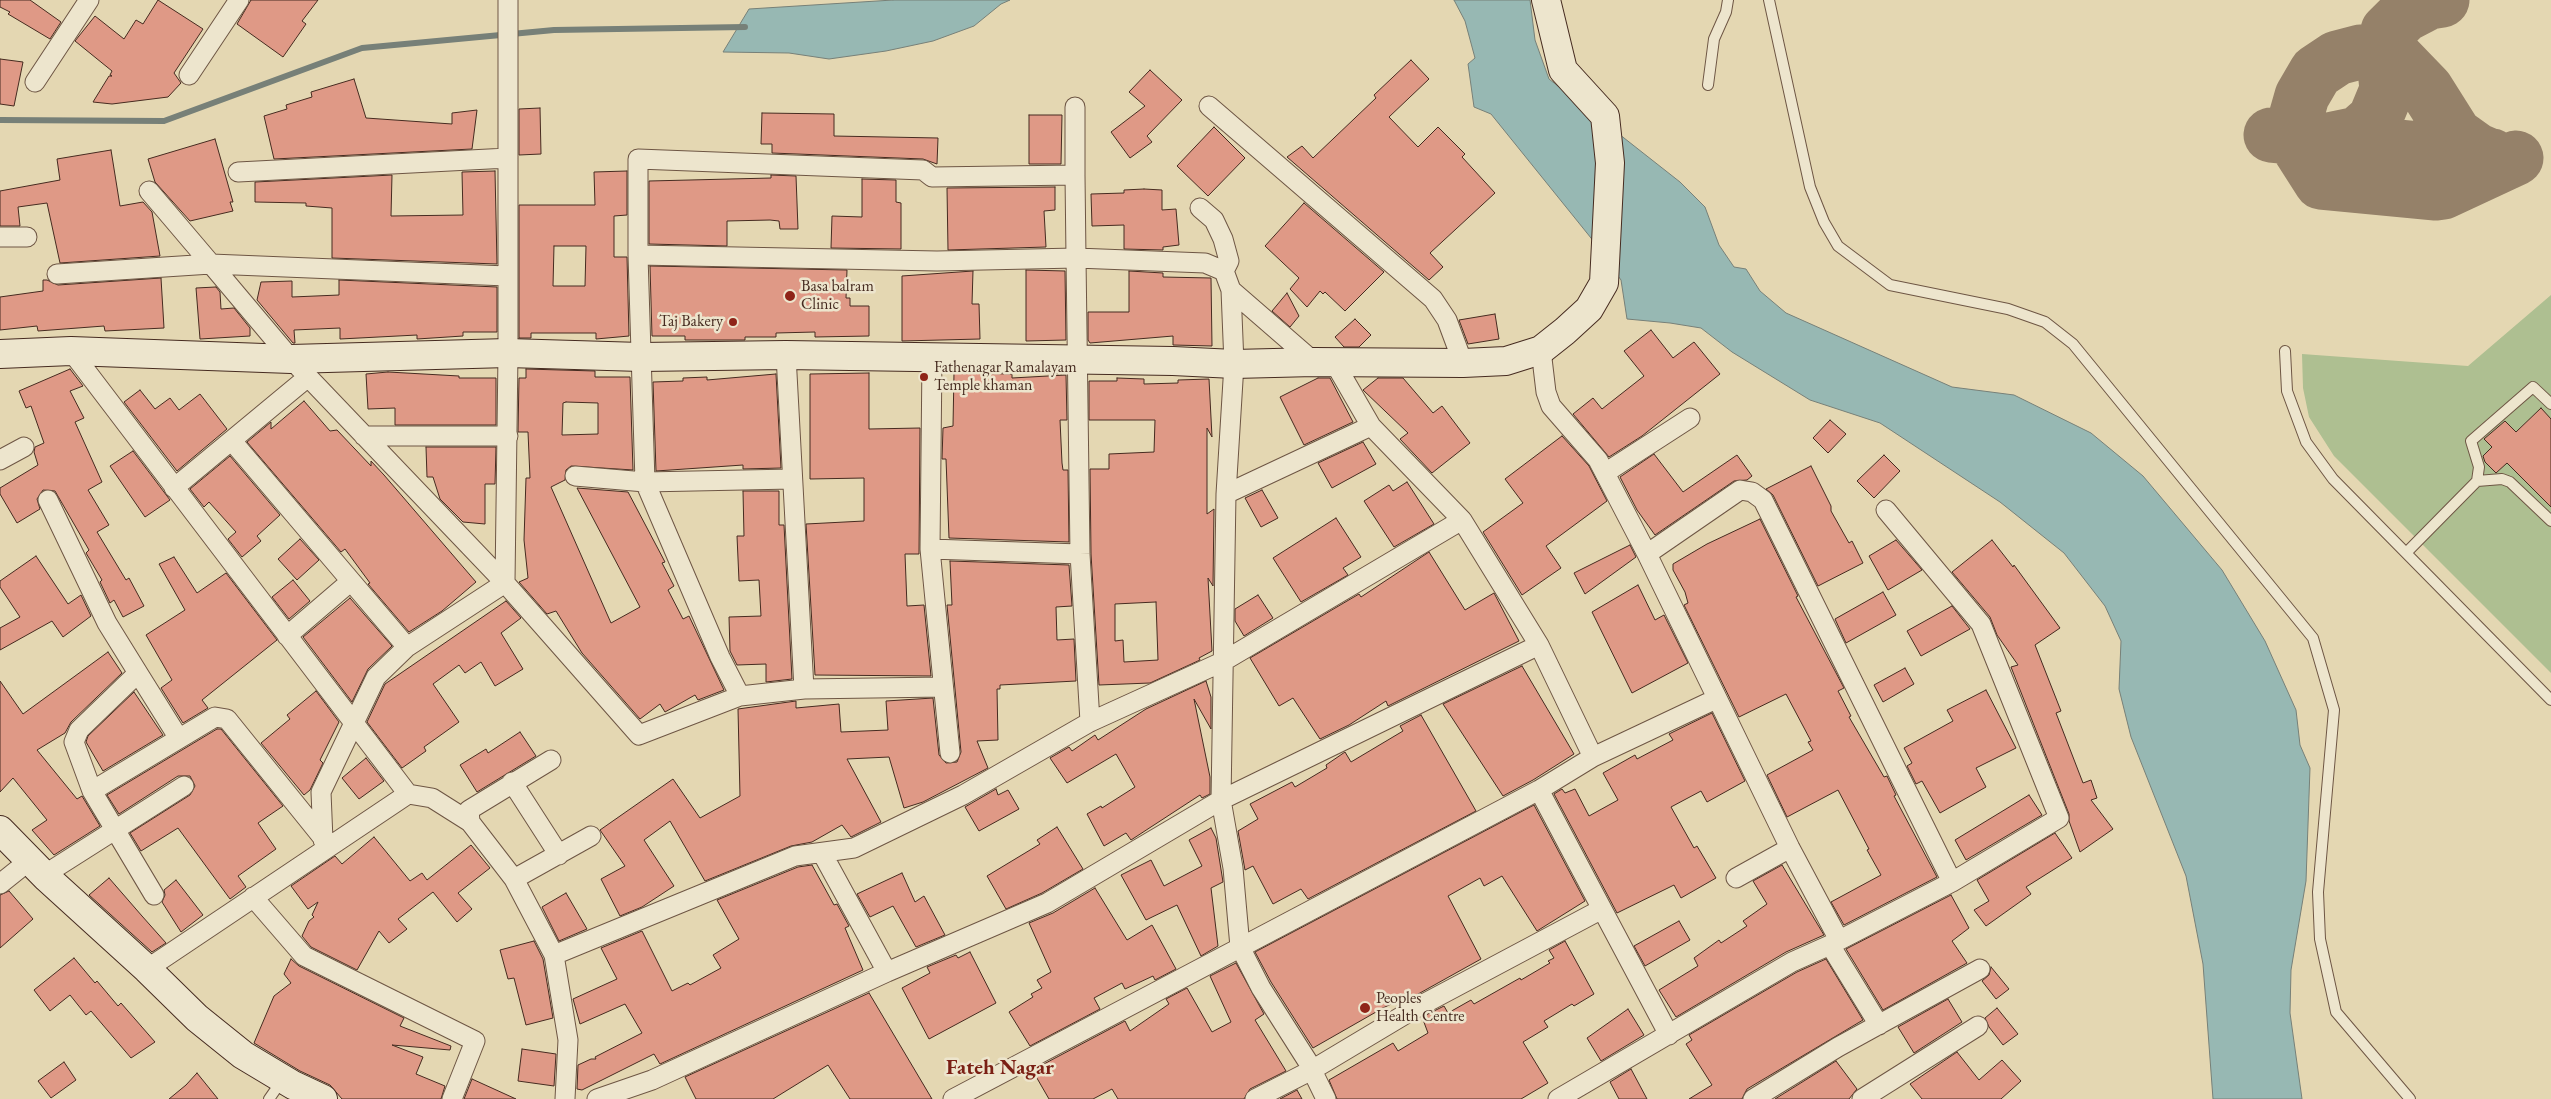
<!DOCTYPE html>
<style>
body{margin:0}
canvas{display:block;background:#e4d7b2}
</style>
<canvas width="2551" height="1099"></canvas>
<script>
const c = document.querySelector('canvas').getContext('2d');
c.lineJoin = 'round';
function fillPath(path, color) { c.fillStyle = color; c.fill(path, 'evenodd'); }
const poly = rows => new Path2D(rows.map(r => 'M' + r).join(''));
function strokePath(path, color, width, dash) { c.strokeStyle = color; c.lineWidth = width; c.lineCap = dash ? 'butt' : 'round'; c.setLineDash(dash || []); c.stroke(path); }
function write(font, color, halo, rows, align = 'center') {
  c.font = font + ' "EB Garamond",serif'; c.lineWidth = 5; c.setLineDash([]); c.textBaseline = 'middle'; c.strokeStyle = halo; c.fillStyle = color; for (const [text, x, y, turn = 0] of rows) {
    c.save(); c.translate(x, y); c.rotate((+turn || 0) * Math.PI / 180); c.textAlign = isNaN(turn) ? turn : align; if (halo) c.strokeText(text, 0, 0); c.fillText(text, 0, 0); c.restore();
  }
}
fillPath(poly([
 [2551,295,2551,673,2334,456,2309,417,2303,388,2302,354,2468,366]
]), '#aebf91');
const water = poly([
 [893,0,1010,0,1001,4,974,26,933,41,886,51,829,59,789,53,723,52,749,9,893,0],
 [1454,0,1530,0,1535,40,1549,79,1680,182,1705,207,1719,245,1734,267,1746,269,1760,291,1786,313,1952,387,2014,395,2091,433,2143,476,2222,570,2265,641,2296,710,2300,745,2310,768,2306,881,2291,970,2290,1013,2302,1099,2213,1099,2203,964,2186,876,2131,737,2119,689,2121,641,2105,606,2064,553,2000,502,1880,423,1810,400,1732,352,1701,328,1670,323,1627,319,1621,280,1591,238,1491,114,1474,107,1468,64,1475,58,1465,21,1454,0]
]);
fillPath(water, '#97b8b3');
strokePath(water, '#778078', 1);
strokePath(poly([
 [0,120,164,121,362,48,554,30,745,27]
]), '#778078', 6);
strokePath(poly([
 [2271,135,2492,156],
 [2329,140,2358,134,2375,119,2387,90,2383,48,2388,31,2404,15,2429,2,2442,0],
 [2490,156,2476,150,2455,135,2426,89,2398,60,2376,53,2360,52,2337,58,2316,72,2302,96,2296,117,2295,137,2298,146,2321,182,2436,193,2443,192,2516,158]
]), '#958169', 55);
const building = poly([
 [0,0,30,0,61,22,50,39,8,14,10,12,0,7,0,0],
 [158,0,203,29,174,73,181,83,168,97,112,104,93,102,109,76,112,76,110,75,112,71,75,41,95,16,124,39,136,20,143,24,158,0],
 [251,0,318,0,302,21,306,24,283,57,237,24,251,0],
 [0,59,23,62,14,106,0,104,0,59],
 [1411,60,1429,79,1389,117,1418,147,1438,127,1465,154,1462,157,1495,193,1430,253,1443,267,1429,280,1287,157,1302,146,1313,158,1376,98,1374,95,1411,60],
 [1150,70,1182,100,1147,136,1152,142,1130,158,1111,132,1145,106,1129,92,1150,70],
 [354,79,366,118,452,124,452,113,477,110,472,149,274,159,264,116,287,109,286,105,312,97,311,92,354,79],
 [540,108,541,154,519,155,519,109,540,108],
 [762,113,834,114,834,136,938,138,937,164,923,159,772,153,772,144,761,144,762,113],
 [1029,115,1062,115,1061,164,1029,164,1029,115],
 [1214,127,1245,158,1208,196,1177,166,1214,127],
 [215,139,233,202,230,202,233,211,190,221,155,182,148,159,215,139],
 [111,150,120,206,143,202,152,212,160,256,60,263,47,203,18,207,20,226,0,226,0,191,60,180,57,159,111,150],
 [495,171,497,264,332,258,332,208,306,206,306,203,255,202,255,182,392,175,391,216,463,215,462,172,495,171],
 [627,171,627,215,614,216,614,257,627,257,629,336,596,339,596,333,531,333,531,338,519,338,519,205,595,205,594,172,627,171],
 [554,246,586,246,585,286,553,286,554,246],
 [771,175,796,176,798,229,780,229,779,221,770,220,727,221,727,246,649,244,649,181,771,178,771,175],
 [862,179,896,180,896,202,901,203,901,249,831,248,832,216,862,217,862,179],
 [1055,187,1055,210,1044,211,1046,247,948,250,947,188,1055,187],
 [1144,189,1162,190,1162,210,1176,209,1179,245,1163,247,1163,250,1124,249,1124,225,1092,226,1091,194,1124,193,1124,190,1144,189],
 [1304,203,1384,272,1345,311,1325,292,1323,294,1320,291,1307,307,1290,289,1299,278,1265,246,1304,203],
 [650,266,847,270,846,298,850,298,850,306,869,306,869,336,815,337,815,332,776,333,776,337,745,337,745,340,685,340,685,336,652,336,650,266],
 [1026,270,1065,271,1066,340,1026,341,1026,270],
 [973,271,972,304,979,304,980,339,902,341,902,276,973,271],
 [1129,271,1163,273,1163,277,1211,278,1212,346,1173,345,1173,336,1090,343,1088,340,1088,312,1129,312,1129,271],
 [161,278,164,328,105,331,104,326,38,331,37,326,0,330,0,297,43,291,43,280,47,280,58,285,161,278],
 [339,280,497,287,497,332,463,332,463,336,417,339,417,335,340,339,340,328,294,330,295,343,293,343,257,300,261,282,292,281,292,297,339,295,339,280],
 [216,287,220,292,221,309,234,308,250,328,250,336,200,339,196,288,216,287],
 [1287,293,1299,316,1290,327,1272,311,1287,293],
 [1495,314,1499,339,1468,344,1459,320,1495,314],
 [1355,319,1371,335,1359,347,1344,347,1335,337,1355,319],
 [1651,330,1673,358,1694,342,1720,374,1642,436,1609,457,1573,414,1593,398,1602,409,1644,376,1624,351,1651,330],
 [70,369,83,386,70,391,84,418,75,422,102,482,88,490,109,525,97,532,126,580,129,578,144,606,123,617,114,600,110,603,100,582,102,580,86,553,89,550,55,491,43,490,37,499,40,509,17,523,0,494,0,488,38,465,34,452,35,447,44,443,31,406,26,408,19,391,70,369],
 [526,369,595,371,595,377,630,377,633,470,571,466,566,470,565,480,551,487,611,623,640,607,577,488,628,492,665,562,662,563,674,586,668,590,683,619,689,616,724,690,698,700,695,695,665,712,660,704,640,719,582,653,556,611,547,614,519,582,528,578,524,540,526,478,530,478,528,432,518,432,519,378,526,378,526,369],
 [566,402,598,403,598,434,562,435,563,403,566,402],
 [388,372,459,376,459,378,496,378,496,425,395,425,395,408,368,409,366,374,388,372],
 [869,373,869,429,920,428,919,554,905,554,907,606,924,605,931,676,815,675,806,524,864,521,864,478,810,479,810,374,869,373],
 [954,373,1012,374,1012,378,1066,375,1067,420,1060,420,1062,463,1063,470,1068,470,1069,542,949,538,946,459,942,459,943,428,953,426,954,373],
 [776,374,781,468,743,469,743,465,656,471,653,382,683,381,683,378,707,377,707,380,776,374],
 [1117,378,1144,379,1144,384,1178,383,1178,380,1209,379,1212,437,1207,428,1207,514,1214,509,1213,586,1208,578,1212,651,1199,658,1200,660,1150,683,1099,685,1091,554,1090,469,1109,469,1109,454,1154,452,1155,420,1089,420,1089,381,1117,381,1117,378],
 [1156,602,1158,660,1124,662,1123,640,1115,641,1115,604,1156,602],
 [1318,378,1330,378,1353,422,1304,445,1280,397,1318,378],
 [1378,378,1403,378,1433,413,1442,406,1470,443,1432,473,1400,439,1408,433,1363,390,1378,378],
 [140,390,155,409,170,398,179,410,200,394,227,429,177,471,124,402,140,390],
 [304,401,330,431,337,430,371,466,371,461,384,475,476,582,442,611,409,632,368,584,370,583,345,549,341,552,247,442,271,422,271,429,304,401],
 [2541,408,2551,419,2551,507,2507,463,2496,473,2485,462,2483,456,2492,447,2484,439,2505,421,2516,432,2541,408],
 [1830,420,1846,434,1828,453,1813,438,1830,420],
 [1562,436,1589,466,1607,501,1546,546,1561,568,1522,595,1483,532,1523,503,1505,479,1562,436],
 [1363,442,1376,464,1332,488,1318,463,1363,442],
 [426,447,496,447,495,484,485,484,485,524,463,522,440,499,433,477,427,477,426,447],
 [133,451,170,500,145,517,110,466,133,451],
 [1654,454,1683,492,1737,455,1752,476,1747,480,1734,481,1655,535,1637,510,1620,477,1654,454],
 [1884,455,1900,471,1874,498,1857,481,1884,455],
 [230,456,280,515,257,536,261,541,242,557,228,539,236,532,209,502,204,507,190,489,230,456],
 [1811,466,1831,506,1831,511,1849,543,1852,541,1863,563,1818,586,1773,495,1766,489,1811,466],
 [1407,482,1434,524,1394,547,1364,501,1389,485,1393,491,1407,482],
 [1262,490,1278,518,1261,527,1245,498,1262,490],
 [743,491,779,491,779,525,784,525,792,679,766,682,766,664,737,665,730,651,729,617,761,616,759,580,739,581,737,536,744,536,743,491],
 [1336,518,1361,557,1343,568,1348,575,1301,602,1273,558,1336,518],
 [1760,519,1798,596,1796,597,1844,688,1838,691,1851,716,1849,717,1884,777,1887,776,1896,795,1894,796,1937,877,1844,925,1831,902,1881,875,1867,850,1869,849,1838,790,1787,817,1767,775,1813,750,1808,742,1811,741,1786,694,1739,717,1684,605,1688,603,1685,592,1673,570,1673,564,1707,544,1760,519],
 [300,539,319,560,297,580,278,559,300,539],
 [1896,540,1922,570,1888,590,1869,556,1896,540],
 [1992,540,2013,567,2014,565,2060,628,2035,645,2061,711,2056,713,2083,783,2091,780,2097,798,2091,800,2113,829,2080,852,2069,821,2069,814,2011,667,2018,665,1997,635,1990,617,1952,572,1992,540],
 [1630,545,1636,557,1585,594,1574,573,1630,545],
 [1429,552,1465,610,1494,593,1519,641,1388,706,1386,701,1349,725,1320,739,1293,698,1279,706,1250,658,1359,594,1361,597,1429,552],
 [36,556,68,604,81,595,91,616,63,637,52,621,0,650,0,628,20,617,0,587,0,581,36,556],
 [174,557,197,593,226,573,277,640,202,700,208,708,183,723,161,688,172,680,146,635,185,610,159,564,174,557],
 [950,561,1069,565,1072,606,1056,607,1057,640,1074,639,1076,681,1000,685,1000,689,997,689,998,740,977,741,988,768,923,802,904,808,889,757,847,759,881,822,851,837,842,825,812,842,791,846,705,881,670,821,644,840,674,886,642,907,620,916,601,879,625,866,600,830,673,779,700,818,740,796,738,709,796,701,796,708,839,704,841,732,888,730,886,701,933,698,939,755,946,763,957,762,961,752,947,605,952,605,950,561],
 [293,580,310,601,289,619,272,597,293,580],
 [1638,585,1655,620,1664,615,1688,663,1632,693,1592,612,1638,585],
 [1883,592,1896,615,1846,643,1835,619,1883,592],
 [1258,595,1273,618,1244,636,1235,621,1235,609,1258,595],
 [350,598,392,646,368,669,352,702,303,637,350,598],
 [506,601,521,618,501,633,523,669,495,686,481,662,465,673,459,665,433,684,459,722,424,747,426,751,402,768,367,722,385,684,506,601],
 [1952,606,1970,629,1921,656,1907,631,1952,606],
 [108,652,122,673,71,722,65,733,37,750,77,799,82,796,100,826,54,855,32,830,47,820,13,778,0,792,0,681,23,714,108,652],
 [1522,666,1574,754,1533,780,1503,796,1443,704,1522,666],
 [1905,668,1914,684,1883,702,1874,685,1905,668],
 [1206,681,1211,697,1211,729,1194,699,1210,777,1210,794,1202,798,1200,795,1131,840,1126,833,1104,846,1087,814,1101,806,1102,808,1135,787,1116,754,1067,783,1050,758,1069,747,1072,751,1095,735,1098,740,1146,709,1206,681],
 [1986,690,2016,748,1976,768,1986,787,1940,813,1922,781,1916,784,1907,766,1912,763,1904,748,1953,721,1947,710,1986,690],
 [316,691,339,722,320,760,323,763,310,790,304,795,261,743,290,719,287,715,316,691],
 [134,692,163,735,103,771,86,742,88,736,134,692],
 [1712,713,1745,781,1707,802,1701,791,1671,807,1694,848,1697,846,1716,878,1681,898,1674,885,1617,913,1554,794,1562,789,1565,793,1575,789,1589,816,1618,800,1603,773,1635,755,1637,759,1673,740,1669,734,1712,713],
 [1421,715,1476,811,1308,899,1301,889,1273,904,1253,866,1245,870,1238,831,1258,819,1250,804,1292,782,1295,787,1327,768,1326,765,1345,752,1351,762,1403,731,1400,726,1421,715],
 [217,729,221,729,283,806,258,823,276,849,238,876,246,887,230,899,178,828,141,851,130,833,190,795,195,786,190,776,178,776,119,814,107,795,217,729],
 [520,732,536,756,477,792,460,765,486,749,488,753,520,732],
 [366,758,384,781,359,799,342,778,366,758],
 [996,789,998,795,1008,790,1019,809,979,831,965,807,996,789],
 [2029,795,2042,815,1966,860,1955,840,2029,795],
 [1534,805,1585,901,1537,931,1502,876,1484,886,1480,878,1448,896,1481,959,1411,998,1409,995,1383,1008,1313,1048,1271,982,1255,952,1534,805],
 [1057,827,1083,869,1042,893,1006,909,987,876,1040,844,1037,840,1057,827],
 [1211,828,1216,838,1223,882,1211,888,1218,946,1201,956,1177,905,1146,920,1121,875,1151,860,1164,886,1202,866,1189,840,1211,828],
 [2055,833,2072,858,2026,887,2031,894,1986,926,1974,910,1989,901,1977,880,2055,833],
 [374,837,410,881,422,873,427,880,471,845,490,868,458,893,472,909,457,922,433,892,398,919,407,929,389,943,379,931,357,970,311,947,302,936,309,921,314,917,312,915,318,902,308,909,291,886,335,856,342,864,374,837],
 [812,865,834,905,837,904,849,926,845,928,863,970,660,1064,654,1054,582,1090,577,1089,578,1065,591,1059,596,1059,595,1057,642,1033,625,1004,580,1024,573,999,617,979,601,948,642,931,672,991,688,983,690,985,721,968,713,955,739,939,717,900,798,867,812,865],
 [1782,865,1824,935,1786,952,1676,1017,1659,990,1698,966,1694,958,1719,940,1721,943,1747,926,1743,921,1767,904,1753,881,1782,865],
 [902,873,915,902,924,896,945,935,916,947,893,906,870,917,857,894,902,873],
 [109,878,142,916,166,943,152,952,89,895,109,878],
 [176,880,203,915,181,932,162,902,165,895,164,890,176,880],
 [1095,888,1127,940,1152,925,1176,969,1155,980,1153,976,1125,989,1122,983,1094,998,1100,1009,1030,1046,1009,1012,1033,997,1031,994,1042,988,1037,980,1051,972,1029,923,1053,913,1095,888],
 [9,891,33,919,0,948,0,895,9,891],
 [566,893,587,929,559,941,542,907,566,893],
 [1951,895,1969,928,1952,941,1967,963,1883,1010,1846,949,1951,895],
 [1679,921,1690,940,1645,966,1634,946,1679,921],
 [534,941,543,959,553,1018,526,1025,514,978,508,979,500,950,534,941],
 [1565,941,1594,994,1574,1006,1572,1004,1544,1021,1548,1027,1523,1042,1548,1083,1521,1099,1337,1099,1329,1080,1393,1043,1398,1051,1428,1033,1422,1017,1444,1006,1448,1013,1471,1000,1474,1004,1520,978,1521,980,1550,963,1548,961,1554,958,1549,950,1565,941],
 [970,952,996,1003,929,1039,902,988,930,973,927,967,956,955,958,958,970,952],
 [74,958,95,983,97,981,118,1006,121,1003,155,1042,131,1058,91,1011,86,1015,70,995,50,1011,34,990,74,958],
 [291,959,299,966,404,1018,400,1026,451,1046,450,1050,392,1045,423,1057,416,1074,445,1086,441,1099,342,1099,330,1085,300,1071,254,1043,274,996,291,983,284,974,291,959],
 [1826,959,1863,1020,1747,1089,1742,1099,1689,1099,1712,1085,1686,1044,1692,1040,1689,1035,1797,972,1826,959],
 [1236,963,1264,1014,1255,1020,1286,1071,1250,1089,1244,1099,1118,1099,1112,1089,1093,1099,1049,1099,1034,1073,1043,1068,1042,1065,1125,1021,1130,1031,1169,1004,1166,999,1187,988,1212,1032,1231,1022,1210,976,1236,963],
 [1991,967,2009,989,1996,999,1982,981,1989,975,1991,967],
 [869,993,932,1099,850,1099,828,1065,773,1099,696,1099,685,1077,869,993],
 [1948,999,1962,1022,1914,1053,1898,1027,1948,999],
 [1997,1008,2018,1034,2003,1045,1989,1027,1985,1018,1997,1008],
 [1628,1009,1644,1035,1601,1061,1587,1038,1628,1009],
 [522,1049,556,1054,554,1086,518,1081,522,1049],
 [1957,1052,1979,1080,2002,1060,2021,1081,2001,1099,1922,1099,1910,1084,1957,1052],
 [1836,1061,1857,1089,1849,1099,1775,1099,1836,1061],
 [64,1062,76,1080,51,1098,38,1081,64,1062],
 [1631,1069,1647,1099,1619,1099,1610,1082,1631,1069],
 [197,1073,218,1099,169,1099,186,1085,197,1073],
 [472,1079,516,1099,464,1099,472,1079],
 [1297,1090,1302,1099,1280,1099,1297,1090]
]);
fillPath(building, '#df9986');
strokePath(building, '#462b20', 1);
const lane = poly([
 [1769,0,1810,187,1824,222,1838,246,1890,285,2008,309,2045,322,2073,344,2313,638,2334,710,2318,892,2320,939,2336,1012,2410,1099],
 [1708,85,1714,39,1726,12,1728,0],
 [2285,351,2287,391,2306,442,2333,479,2551,700],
 [2477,481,2502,479,2510,482,2551,521],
 [2406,553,2477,481,2479,467,2471,441,2533,387,2551,404],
 [269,1099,276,1089]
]);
const street = poly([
 [508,0,508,353,505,583,639,735,740,696,804,689,786,355],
 [189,75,239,0],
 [35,82,89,0],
 [1209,106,1433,299,1447,320,1463,363],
 [238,172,508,158],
 [1075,175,1075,107],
 [1200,208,1214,220,1223,239,1229,261,1224,271],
 [0,237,27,237],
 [638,255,638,159,923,170,932,177,1075,175,1076,258,1205,263,1224,271,1231,290,1234,364,1226,494,1221,800,1233,868,1240,947,1261,988,1308,1062,1326,1099],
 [57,274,211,264,149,191],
 [1231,290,1314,362],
 [1541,350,1546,392,1551,406,1598,460,1647,554,1790,848,1839,940],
 [71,351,408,794,432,798,470,822,514,879,554,955,568,1040,565,1099],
 [932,357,930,549,950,753],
 [1334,362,1371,426,1462,520],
 [364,436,508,436],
 [232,441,407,647,505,583,291,359,211,264,507,276],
 [0,460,24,447],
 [1605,473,1690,418],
 [575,476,645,482,792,479],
 [174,488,308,377],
 [1226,494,1371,426],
 [48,500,107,623,138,673,79,730,74,742,92,791,154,895],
 [930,549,1080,554],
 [1647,554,1740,490,1752,492,1763,500,1952,882],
 [287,636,350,582],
 [138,673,178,737],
 [804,689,943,687],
 [740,696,720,657,645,482,638,255,937,261,1076,258,1080,554,1090,722],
 [512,782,559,855],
 [92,791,215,717,227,719,323,838],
 [470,822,469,810,551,760],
 [323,840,321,792,376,677,407,647],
 [822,853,887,972],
 [44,875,184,786],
 [1736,878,1790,848],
 [514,879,591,836],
 [0,884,20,868],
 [253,897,304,956,475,1041,452,1099],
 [1602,909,1669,1035],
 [1830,945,1952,882,2059,818,1981,624,1886,510],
 [554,955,795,856,854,848,963,795,1090,722,1222,662,1462,520,1539,645,1593,757],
 [147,969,408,794],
 [597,1099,652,1080,887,972,1047,903,1221,800,1539,645],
 [953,1099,1539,790,1593,757,1716,699],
 [1255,1099,1312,1070,1414,1009,1602,909,1539,790],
 [1558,1099,1792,962,1830,945,1879,1025],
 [1753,1099,1838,1047,1980,969],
 [1862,1099,1978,1026]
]);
const secondary = poly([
 [0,354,71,351,291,359,508,353,641,357,786,355,1173,361,1234,364,1314,362,1463,363,1506,361,1541,350,1565,331,1589,309,1604,283,1610,163,1605,116,1563,70,1546,0],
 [0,830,47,878,147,969,197,1018,243,1055,293,1085,323,1099]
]);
strokePath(lane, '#6e5644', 12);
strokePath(street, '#6e5644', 21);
strokePath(secondary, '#462b20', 30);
strokePath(lane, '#ede5cd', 10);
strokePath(street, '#ede5cd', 19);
strokePath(secondary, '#ede5cd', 28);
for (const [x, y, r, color] of [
 [790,296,6,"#8f2418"],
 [733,322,5,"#8f2418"],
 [924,377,5,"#8f2418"],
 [1365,1008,6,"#8f2418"]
]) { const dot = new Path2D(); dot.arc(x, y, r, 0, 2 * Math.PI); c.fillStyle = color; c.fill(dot); strokePath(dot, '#ede5cd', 2); }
write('16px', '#462b20', '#ede5cd', [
 ["Basa balram",801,287],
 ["Clinic",801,305],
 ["Taj Bakery",723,322,"right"],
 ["Fathenagar Ramalayam",934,368],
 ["Temple khaman",934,386],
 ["Peoples",1376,999],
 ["Health Centre",1376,1017]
], 'left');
write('bold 21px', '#7a1f14', '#ede5cd', [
 ["Fateh Nagar",1000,1068]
]);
</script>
